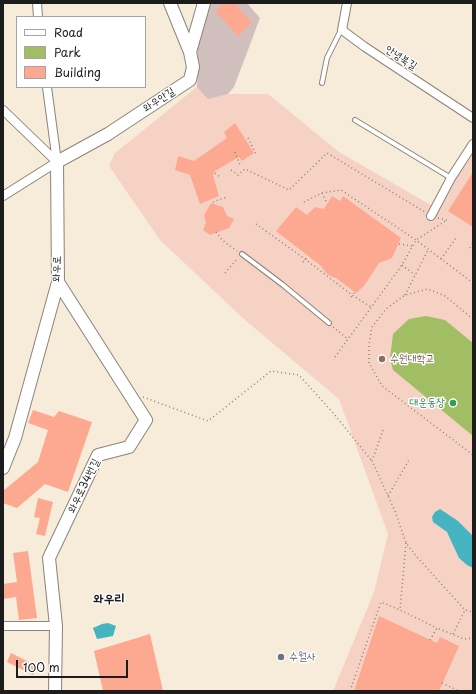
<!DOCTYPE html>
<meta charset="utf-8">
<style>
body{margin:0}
#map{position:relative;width:476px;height:694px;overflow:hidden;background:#f7ebd9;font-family:"Playpen Sans",sans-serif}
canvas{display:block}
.frame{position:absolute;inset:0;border:4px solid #1c1c1c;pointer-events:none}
.legend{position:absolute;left:16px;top:16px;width:130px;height:72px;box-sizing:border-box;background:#fff;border:1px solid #a4a4a4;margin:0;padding:5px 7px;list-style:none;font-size:12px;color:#1c1c1c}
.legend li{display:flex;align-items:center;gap:8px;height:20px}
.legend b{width:20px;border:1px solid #a4a4a4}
.scale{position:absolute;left:16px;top:660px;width:112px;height:18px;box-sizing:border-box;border:2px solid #1c1c1c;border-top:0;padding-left:5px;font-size:12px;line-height:14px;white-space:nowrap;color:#1c1c1c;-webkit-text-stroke:3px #fff;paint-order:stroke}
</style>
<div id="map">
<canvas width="476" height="694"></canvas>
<div class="frame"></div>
<ul class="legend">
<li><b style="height:5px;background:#fff"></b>Road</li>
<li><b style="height:11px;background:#a2be65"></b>Park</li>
<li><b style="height:11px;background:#fda991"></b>Building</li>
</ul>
<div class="scale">100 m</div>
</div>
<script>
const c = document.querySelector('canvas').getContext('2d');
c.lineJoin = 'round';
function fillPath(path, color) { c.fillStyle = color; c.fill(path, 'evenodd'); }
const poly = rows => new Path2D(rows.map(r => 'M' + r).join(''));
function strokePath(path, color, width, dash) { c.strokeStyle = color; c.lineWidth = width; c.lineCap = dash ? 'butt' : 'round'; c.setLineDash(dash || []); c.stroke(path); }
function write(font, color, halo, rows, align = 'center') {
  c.font = font + ' "Playpen Sans","Poor Story",sans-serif'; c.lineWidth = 3; c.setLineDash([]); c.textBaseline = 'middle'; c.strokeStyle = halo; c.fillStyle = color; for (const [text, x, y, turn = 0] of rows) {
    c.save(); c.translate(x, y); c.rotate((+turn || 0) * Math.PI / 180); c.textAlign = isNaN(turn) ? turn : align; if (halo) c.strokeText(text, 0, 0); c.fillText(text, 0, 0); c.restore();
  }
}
fillPath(poly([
 [197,87,209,98,228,94,268,94,339,152,436,208,473,154,473,691,333,691,374,592,388,534,339,399,245,320,160,240,109,166,115,153]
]), '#f6d2c4');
fillPath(poly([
 [210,3,247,3,260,18,234,87,228,94,208,99,197,87,198,71,197,39]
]), '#d1bfbe');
fillPath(poly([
 [426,316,445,320,473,343,473,436,393,370,390,358,393,334,409,319]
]), '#a2be65');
fillPath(poly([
 [440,509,458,521,473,536,473,568,467,565,459,558,447,532,433,522,432,517,435,512],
 [108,623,116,626,113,636,97,639,93,628,102,624]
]), '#45b3c0');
fillPath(poly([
 [224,3,234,3,252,22,238,36,215,11],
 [235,123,254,153,242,161,239,157,215,171,213,175,219,196,200,204,190,175,175,170,178,156,194,161,227,138,224,132],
 [473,172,473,227,448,211],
 [332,196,340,201,343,196,401,238,392,258,379,263,364,286,356,293,336,278,332,277,326,273,321,266,276,231,296,207,307,215,315,207,324,209],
 [211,203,223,207,227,216,234,219,229,228,210,235,203,230,206,223,204,215],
 [33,410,54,417,59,411,92,422,68,492,45,484,17,508,3,503,3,491,38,462,48,430,28,423],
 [38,498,53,502,45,536,36,534,40,518,34,517],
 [28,551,37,618,19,620,16,597,3,599,3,584,17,582,13,553],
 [379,616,437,643,440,637,459,646,439,691,354,691],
 [150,634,163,691,103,691,94,651],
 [11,653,37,666,33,675,7,662]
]), '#fda991');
const lane = poly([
 [322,83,327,58,341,30],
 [355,120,451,178],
 [242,254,283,285,329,323]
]);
const street = poly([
 [37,3,38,17],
 [347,3,342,30,365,47,473,118],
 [47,87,57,162],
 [3,110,57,162],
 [3,196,57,162],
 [431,216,451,178,473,144],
 [3,626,56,626]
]);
const secondary = poly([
 [190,52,204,3],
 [3,468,15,438,58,282,57,162,108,134,190,80,193,67,190,52,170,3],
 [55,691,56,626,49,558,98,455,129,447,146,420,58,282]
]);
strokePath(lane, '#8a847a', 6);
strokePath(street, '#8a847a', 10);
strokePath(secondary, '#8a847a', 14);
strokePath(poly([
 [248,138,256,154],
 [235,152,240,165],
 [231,170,238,175,245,169,289,190,327,153,425,212],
 [215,173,220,177],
 [322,193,327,203],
 [213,202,227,197],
 [304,202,322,193,341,190,416,240,473,283],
 [438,218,447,220],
 [256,224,305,259,352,295,371,307],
 [216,232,222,240,237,251],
 [399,244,412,246],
 [470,248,473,243],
 [441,259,456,238],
 [303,262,308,256],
 [402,265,415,275],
 [225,273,238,258],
 [405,295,428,250],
 [351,297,355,292],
 [473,319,445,296,428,289,405,295,386,309,372,327,369,345,369,363,382,386,473,455],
 [333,327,348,339],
 [335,357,402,265,416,240,447,220],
 [143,397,208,421,271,371,299,375,334,414,372,461],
 [383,430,372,461,395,511,406,543,416,556,465,610,473,612],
 [388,496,409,460],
 [406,543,400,610,437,628],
 [453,634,465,610],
 [430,640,437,628,464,639,473,638],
 [442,683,459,691],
 [350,691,381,602,400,610]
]), '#8a847a', 1.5, [1, 3]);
strokePath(lane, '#fff', 4);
strokePath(street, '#fff', 8);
strokePath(secondary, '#fff', 12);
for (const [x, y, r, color] of [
 [382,359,4,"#8d6e63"],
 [453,403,4,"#2e9e5b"],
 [281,657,4,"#6b7280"]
]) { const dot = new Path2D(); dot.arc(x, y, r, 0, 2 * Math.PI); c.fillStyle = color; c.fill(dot); strokePath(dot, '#fff', 1.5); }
write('11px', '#1c1c1c', '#fff', [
 ["안녕북길",401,58,33],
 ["와우안길",159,100,-33],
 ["와우로",57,269,-88],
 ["와우로34번길",84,486,-64]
]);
write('11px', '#785e54', '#fff', [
 ["수원대학교",390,359]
], 'left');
write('11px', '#27864d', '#fff', [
 ["대운동장",445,403]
], 'right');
write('11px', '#5b616d', '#fff', [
 ["수월사",289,657]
], 'left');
write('bold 13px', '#1c1c1c', '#fff', [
 ["와우리",109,599]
]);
</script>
